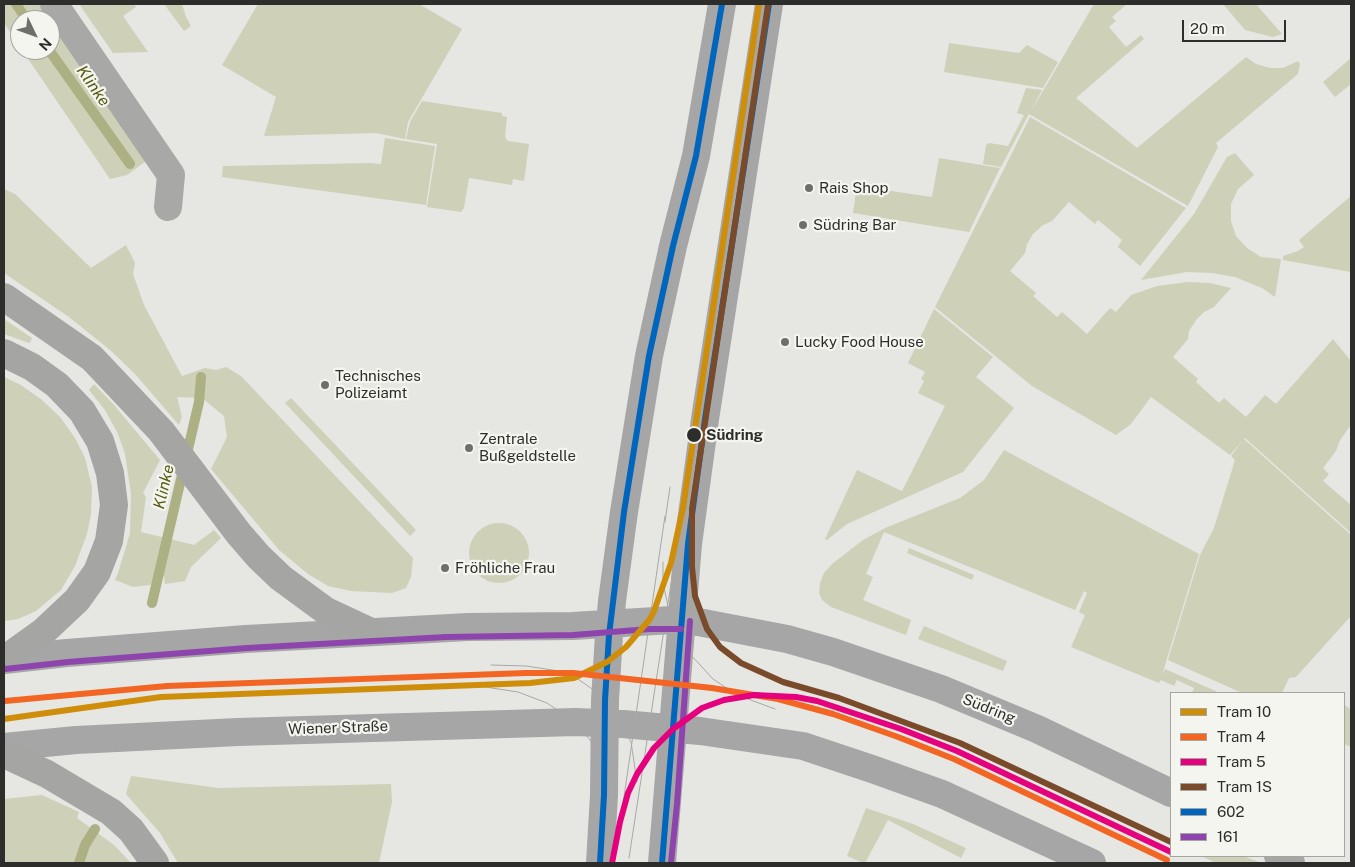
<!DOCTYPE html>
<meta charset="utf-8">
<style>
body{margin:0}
#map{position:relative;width:1355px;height:867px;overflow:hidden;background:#e6e6e3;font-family:"Public Sans",sans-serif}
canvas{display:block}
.frame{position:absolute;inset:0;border:5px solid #2d2d2b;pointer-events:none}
.legend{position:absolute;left:1170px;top:692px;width:175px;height:165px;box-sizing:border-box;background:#f4f5ef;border:1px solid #a4a5a1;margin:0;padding:6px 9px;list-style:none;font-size:15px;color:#2d2d2b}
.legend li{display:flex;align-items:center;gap:10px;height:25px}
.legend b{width:25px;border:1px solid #a4a5a1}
.north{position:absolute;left:10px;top:10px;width:50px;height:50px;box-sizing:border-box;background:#f4f5ef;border:1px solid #a4a5a1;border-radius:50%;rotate:132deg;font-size:14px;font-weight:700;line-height:20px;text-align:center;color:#2d2d2b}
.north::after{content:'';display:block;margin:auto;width:18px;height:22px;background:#6e6e6b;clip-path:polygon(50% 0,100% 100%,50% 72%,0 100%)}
.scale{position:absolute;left:1182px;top:20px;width:104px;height:22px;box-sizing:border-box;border:2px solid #2d2d2b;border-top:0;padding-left:6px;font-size:15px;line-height:18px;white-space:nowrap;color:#2d2d2b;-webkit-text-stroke:4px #f4f5ef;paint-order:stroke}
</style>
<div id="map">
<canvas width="1355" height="867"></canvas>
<div class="frame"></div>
<ul class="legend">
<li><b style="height:6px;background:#cf8e09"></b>Tram 10</li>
<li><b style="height:6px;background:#f26522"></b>Tram 4</li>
<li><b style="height:6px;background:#e5007d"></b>Tram 5</li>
<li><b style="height:6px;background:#7a4b2a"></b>Tram 1S</li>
<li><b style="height:6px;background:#0065bd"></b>602</li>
<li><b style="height:6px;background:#8e44ad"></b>161</li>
</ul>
<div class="north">N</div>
<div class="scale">20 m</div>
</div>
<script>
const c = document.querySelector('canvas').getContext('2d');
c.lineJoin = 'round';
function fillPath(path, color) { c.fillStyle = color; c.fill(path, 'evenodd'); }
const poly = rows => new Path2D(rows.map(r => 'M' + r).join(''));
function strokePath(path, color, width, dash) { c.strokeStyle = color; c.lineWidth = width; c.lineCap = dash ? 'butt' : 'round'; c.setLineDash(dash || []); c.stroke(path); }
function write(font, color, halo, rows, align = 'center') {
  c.font = font + ' "Public Sans",sans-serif'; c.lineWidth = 4.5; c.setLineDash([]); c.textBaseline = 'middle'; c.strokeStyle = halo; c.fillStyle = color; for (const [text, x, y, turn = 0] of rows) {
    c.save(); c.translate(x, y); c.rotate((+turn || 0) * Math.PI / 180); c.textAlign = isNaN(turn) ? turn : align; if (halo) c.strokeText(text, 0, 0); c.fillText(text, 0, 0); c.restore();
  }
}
fillPath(poly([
 [4,4,40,4,144,149,149,159,127,175,110,179,22,50,50,50,50,20,20,20,20,47,4,23],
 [79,4,134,4,136,7,123,16,148,52,113,53],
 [164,4,182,4,186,17,191,26,184,31],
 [258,4,419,4,462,29,408,122,405,139,376,133,264,136,276,97,222,65],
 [1094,4,1127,4,1112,17,1116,21,1109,27,1126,47,1141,35,1144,39,1076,98,1137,148,1246,57,1256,64,1270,68,1283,68,1298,61,1300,64,1298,74,1216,143,1218,147,1188,206,1029,114,1001,167,983,164,986,145,989,143,1008,146,1024,115,1017,113,1026,88,1042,90,1030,113],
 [1223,4,1256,4,1282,34,1273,37,1245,30],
 [949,43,1019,53,1027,45,1058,62,1043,88,944,72],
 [1351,58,1351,84,1335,97,1323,82],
 [422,101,502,113,502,116,507,117,505,137,508,141,529,144,524,181,513,179,512,185,469,178,464,208,461,212,427,207,437,144,406,139,410,122],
 [1030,117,1186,208,1140,266,1118,247,1122,240,1098,220,1095,224,1069,202,1052,221,1043,225,1033,234,1027,244,1025,253,1010,271,1036,293,1033,296,1057,317,1062,312,1087,334,1110,308,1116,312,1131,295,1157,286,1188,282,1210,283,1231,288,1214,307,1204,312,1196,320,1189,331,1188,339,1173,357,1198,379,1196,382,1219,403,1224,398,1246,417,1265,395,1276,404,1333,339,1351,361,1351,425,1340,440,1336,451,1323,468,1329,474,1323,481,1351,505,1351,533,1245,438,1230,455,1151,397,1131,424,1116,435,1032,386,935,307],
 [385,138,435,146,426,205,222,177,223,166,371,163,381,164],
 [1235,153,1254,175,1238,189,1231,204,1231,221,1236,236,1247,248,1261,257,1281,259,1275,297,1262,288,1235,277,1212,273,1187,272,1141,280,1194,214,1227,157],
 [939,158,1000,168,969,232,853,213,857,186,932,197],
 [4,189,15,194,91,268,126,245,135,263,133,274,144,305,182,376,205,368,216,370,226,367,241,376,413,558,411,577,406,588,392,593,351,591,328,586,308,574,279,550,211,469,227,437,224,416,202,398,177,397,182,417,179,425,135,374,110,350,69,317,4,273],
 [1351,196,1351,272,1283,260,1283,256,1298,251,1304,247,1299,240],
 [934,309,993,357,976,377,1014,408,963,472,847,524,827,540,825,539,857,470,902,491,945,406,918,393,924,381,921,379,925,372,908,363],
 [4,319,32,338,31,341,29,343,4,334],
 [4,377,21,385,42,400,60,417,75,438,85,458,92,487,91,514,87,534,75,566,61,590,36,611,18,619,4,621],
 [94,384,114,405,160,460,143,493,146,497,141,532,194,545,214,530,221,538,191,567,185,581,165,584,164,576,150,585,133,587,115,580,119,570,130,533,131,494,125,454,118,434,105,410,89,390],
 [291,398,416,530,410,536,285,403],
 [1244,439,1351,535,1351,616,1296,677,1289,678,1282,693,1242,693,1168,660,1200,555,1214,528,1235,460,1231,456],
 [1004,450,1199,554,1162,675,1165,669,1220,693,1192,693,1194,688,1177,680,1174,686,1161,680,1159,683,1071,647,1085,615,1079,612,1087,593,1084,591,1075,610,884,532,866,574,873,577,863,600,911,620,906,635,831,607,822,600,819,593,820,583,824,573,832,564,863,540,885,528,960,498,984,480],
 '469 553a30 30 0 1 1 60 0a30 30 0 1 1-60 0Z',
 [909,548,974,575,972,580,907,553],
 [924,626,1007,661,1003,671,918,639],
 [1344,705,1351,709,1351,747,1344,744],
 [131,776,218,788,391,784,392,802,379,863,178,863,160,833,126,794],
 [42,795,79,812,77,818,114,845,131,863,4,863,4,799],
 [866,808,913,824,966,848,961,858,888,820,865,863,863,863,847,856],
 [1201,856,1243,856,1262,863,1216,863]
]), '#ced0b8');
strokePath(poly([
 [16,4,27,20],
 [49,50,130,164],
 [152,603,199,402,201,377],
 [79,863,85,845,95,829]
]), '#adb083', 10);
strokePath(poly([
 [54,4,171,175,168,207]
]), '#a8a8a7', 28);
strokePath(poly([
 [4,660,67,653,246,639,468,627,573,626,672,620,693,621,787,639,833,652,941,689,1037,729,1171,793],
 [4,747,76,740,238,732,575,722,623,724,700,731,803,746,872,769,942,794,1092,863],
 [1278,856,1291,863],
 [600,863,604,795,605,700,609,635,612,601,624,512,649,356,673,246,696,156,722,4],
 [662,863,688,544,705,419,769,4]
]), '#a6a6a7', 28);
strokePath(poly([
 [4,297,92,358,161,431,239,534,259,557,281,578,326,611,371,632],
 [4,353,32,367,57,385,82,411,100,441,110,473,114,505,109,541,97,572,77,600,44,631,4,660],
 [4,754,47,774,111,812,131,830,155,863]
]), '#a5a5a4', 28);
strokePath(poly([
 [665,522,670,487],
 [663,562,663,583,668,606,680,639,690,654,713,679,728,689,740,696,775,709],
 [491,665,526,666,559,671,575,677,595,691,618,716,631,742,637,782],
 [479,686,518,692,547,703,575,722,590,740,604,762,612,790,615,824,612,863],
 [618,838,665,516],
 [629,858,680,525]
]), '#a9a8a7', 1);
strokePath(poly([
 [600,863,604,795,605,700,609,635,624,512,649,356,673,246,696,156,722,4],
 [662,863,688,544,705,419,769,4]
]), '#0065bd', 6);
strokePath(poly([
 [5,669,68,662,247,648,446,637,573,635,650,629,681,629],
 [671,863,677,804,690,621]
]), '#8e44ad', 6);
strokePath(poly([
 [4,719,161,697,530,683,574,678,607,662,626,647,650,619,654,611,671,563,683,508,759,4]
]), '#cf8e09', 6);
strokePath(poly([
 [5,701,167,686,526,673,573,673,712,688,778,699,833,714,898,737,954,759,1167,860]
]), '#f26522', 6);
strokePath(poly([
 [612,863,620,822,628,793,637,774,654,748,673,729,702,708,724,700,754,695,796,697,817,701,901,729,957,751,1171,852]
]), '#e5007d', 6);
strokePath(poly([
 [768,5,692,509,692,567,695,596,707,629,720,647,741,663,783,682,839,698,960,743,1171,842]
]), '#7a4b2a', 6);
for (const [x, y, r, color] of [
 [809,188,5,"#6e6e6b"],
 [803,225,5,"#6e6e6b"],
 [785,342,5,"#6e6e6b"],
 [325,385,5,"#6e6e6b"],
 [694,435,8,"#2d2d2b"],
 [469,448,5,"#6e6e6b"],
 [445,568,5,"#6e6e6b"]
]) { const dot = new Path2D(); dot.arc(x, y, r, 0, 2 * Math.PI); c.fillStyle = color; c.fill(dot); strokePath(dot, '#f4f5ef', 2); }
write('15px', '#2d2d2b', '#f4f5ef', [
 ["Rais Shop",819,188],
 ["Südring Bar",813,225],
 ["Lucky Food House",795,342],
 ["Technisches",335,376],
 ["Polizeiamt",335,393],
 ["Zentrale",479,439],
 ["Bußgeldstelle",479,456],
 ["Fröhliche Frau",455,568]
], 'left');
write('bold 15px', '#2d2d2b', '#f4f5ef', [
 ["Südring",706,435]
], 'left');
write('15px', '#2d2d2b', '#f4f5ef', [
 ["Südring",989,709,22],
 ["Wiener Straße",338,728,-2]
]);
write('italic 16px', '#585b11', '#f4f5ef', [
 ["Klinke",93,86,55],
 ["Klinke",164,487,-77]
]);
</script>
